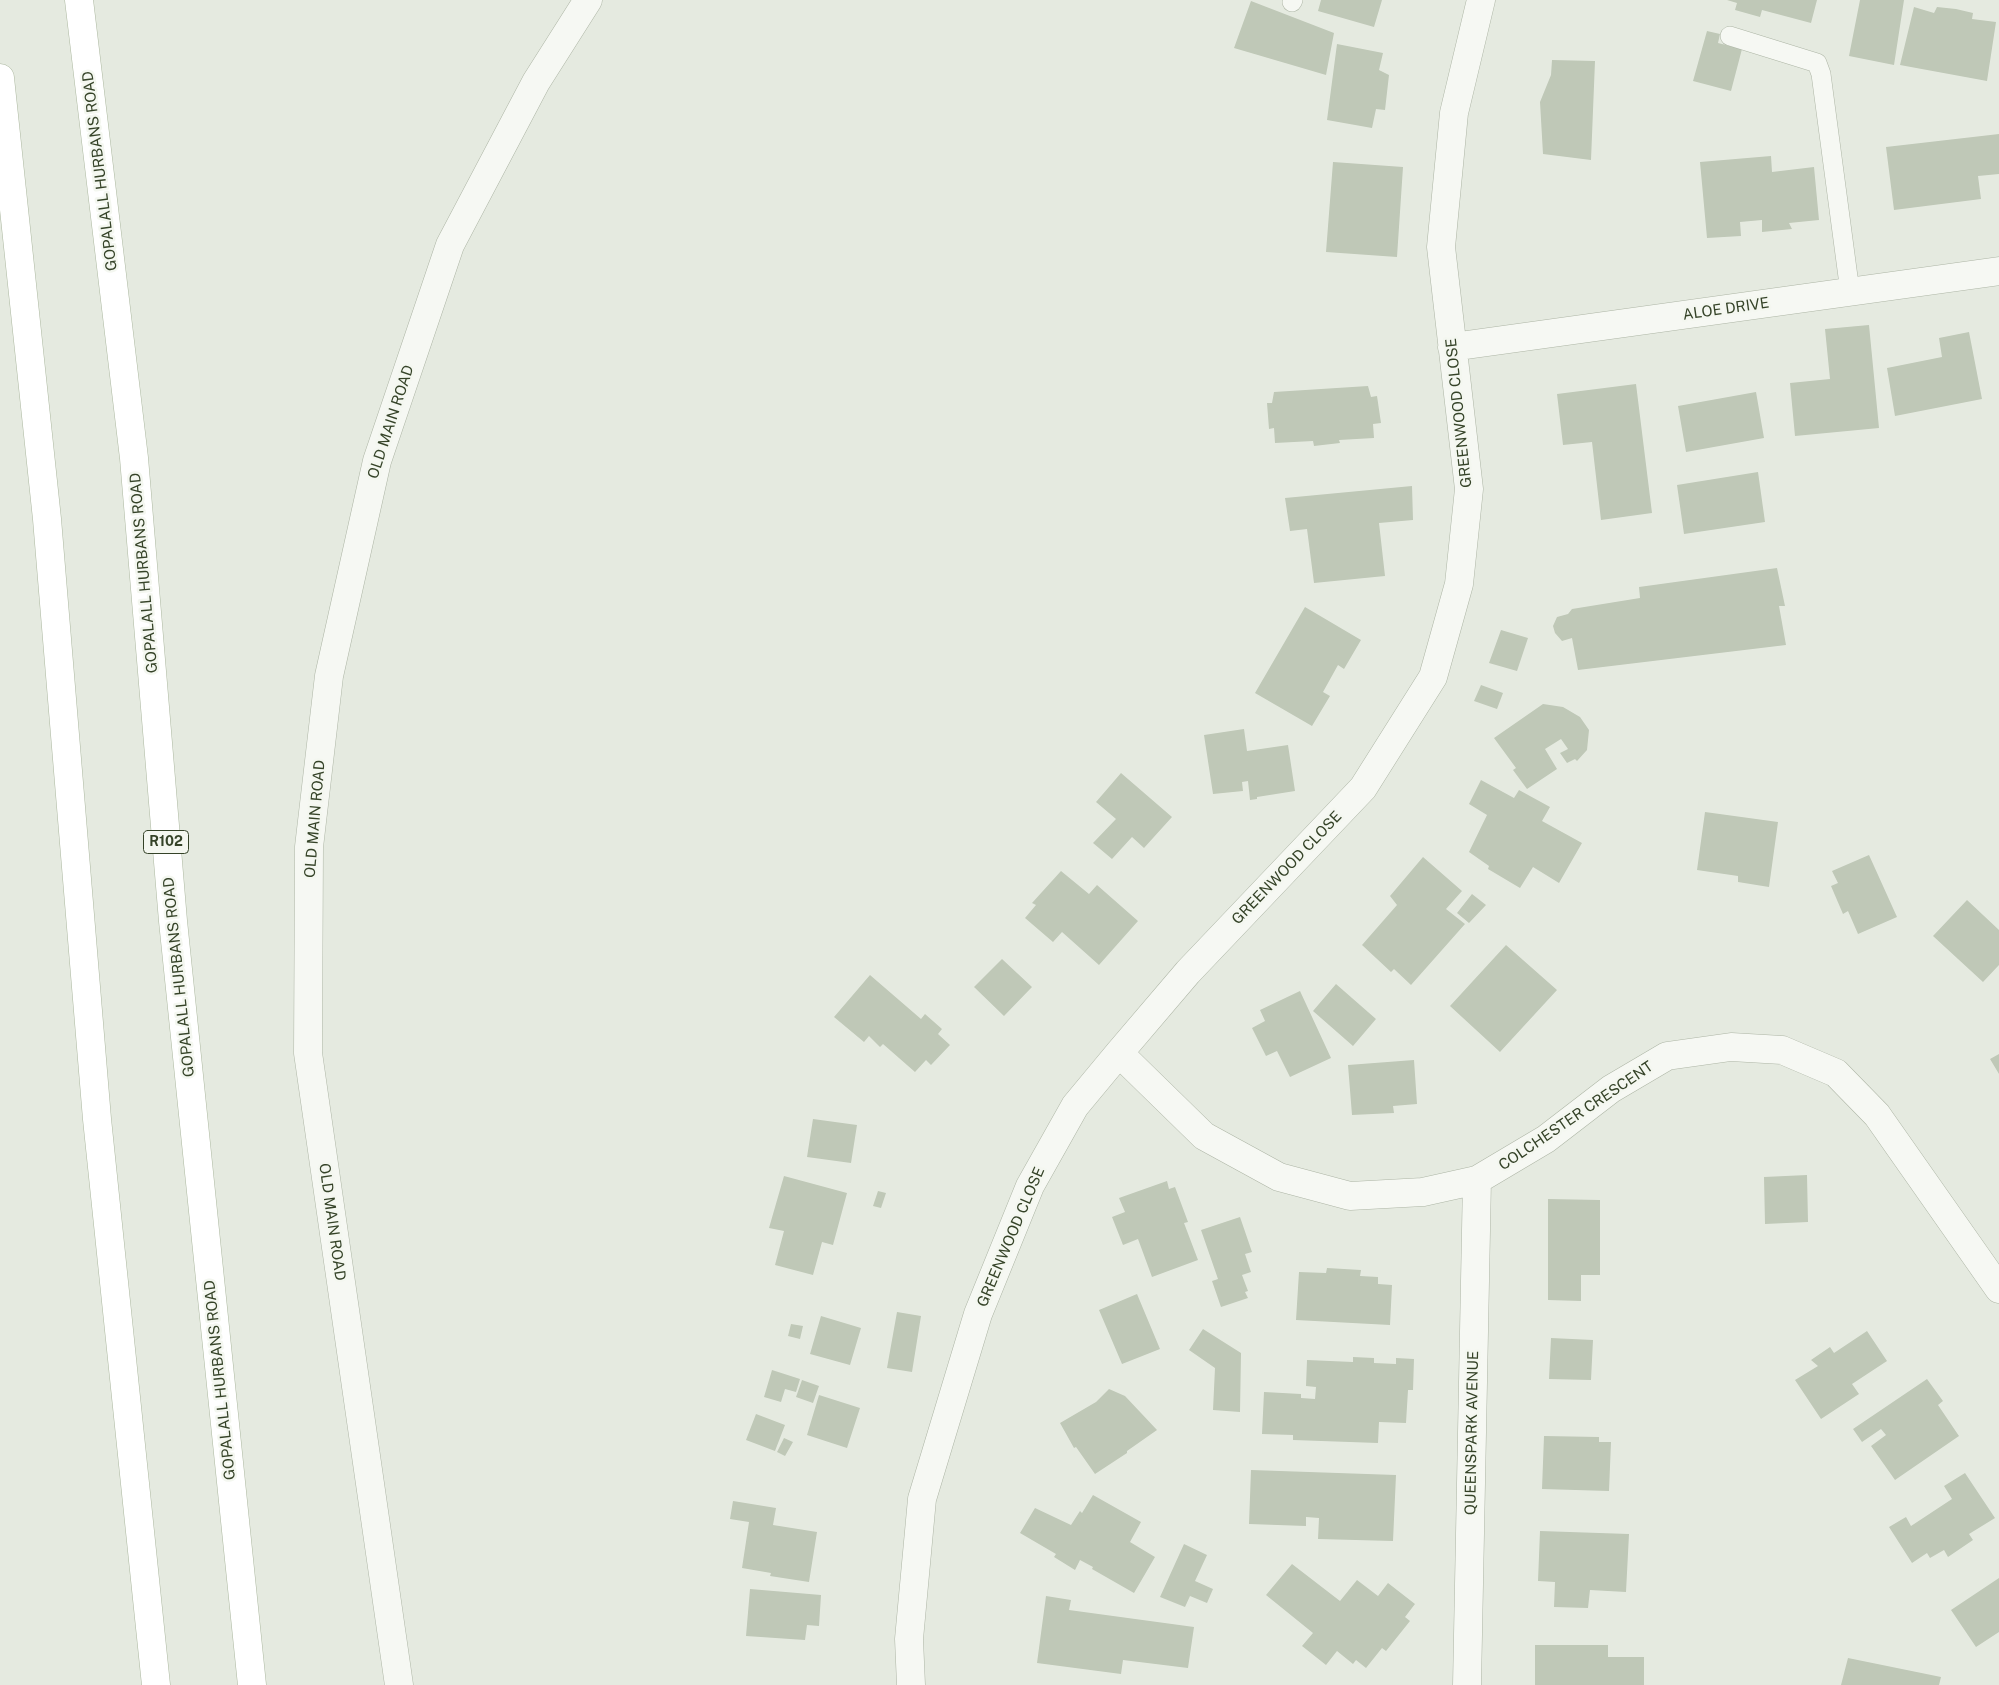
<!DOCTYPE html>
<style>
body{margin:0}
canvas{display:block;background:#e5eae0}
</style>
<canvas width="1999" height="1685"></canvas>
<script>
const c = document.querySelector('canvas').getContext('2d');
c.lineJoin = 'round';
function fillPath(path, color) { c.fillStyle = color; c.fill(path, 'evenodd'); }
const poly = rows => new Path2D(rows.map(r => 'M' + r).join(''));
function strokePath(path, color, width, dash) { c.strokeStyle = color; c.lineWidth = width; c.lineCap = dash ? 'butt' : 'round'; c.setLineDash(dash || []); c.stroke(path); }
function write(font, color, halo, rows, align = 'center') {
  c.font = font + ' "Public Sans",sans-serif'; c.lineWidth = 5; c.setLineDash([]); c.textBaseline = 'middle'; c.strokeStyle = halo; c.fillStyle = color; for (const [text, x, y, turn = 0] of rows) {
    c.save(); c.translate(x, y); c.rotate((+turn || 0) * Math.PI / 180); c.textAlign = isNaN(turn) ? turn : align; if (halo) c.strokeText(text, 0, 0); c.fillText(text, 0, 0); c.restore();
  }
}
fillPath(poly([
 [1321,0,1382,0,1374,27,1318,11],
 [1727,0,1817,0,1811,23,1762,10,1760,17,1735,10,1737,3],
 [1860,0,1904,0,1894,65,1849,56],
 [1251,1,1334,33,1326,75,1234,48],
 [1914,7,1934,13,1937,7,1956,9,1973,13,1972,19,1996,22,1987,81,1900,65],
 [1707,31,1720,34,1718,43,1742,49,1731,91,1693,81],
 [1337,44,1383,53,1379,70,1389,75,1385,110,1376,109,1372,128,1327,120],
 [1552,60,1595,61,1591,160,1543,154,1540,102,1551,75],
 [1999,134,1999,174,1978,176,1981,199,1894,210,1886,147],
 [1771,156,1772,172,1814,167,1819,220,1789,223,1792,229,1762,232,1762,220,1740,222,1741,236,1707,238,1700,162],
 [1333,162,1403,167,1397,257,1326,252],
 [1869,325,1879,428,1795,436,1790,383,1830,379,1825,329],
 [1969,332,1982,399,1895,416,1887,368,1942,357,1939,338],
 [1636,384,1652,513,1601,520,1592,442,1563,445,1557,394],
 [1368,386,1371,397,1377,396,1381,423,1373,424,1374,438,1339,440,1340,443,1314,446,1313,441,1275,443,1274,428,1269,429,1267,403,1272,403,1274,392],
 [1756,392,1764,438,1686,452,1678,406],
 [1758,472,1765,522,1684,534,1677,485],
 [1412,486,1413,520,1379,523,1385,576,1314,583,1307,529,1290,531,1285,498],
 [1777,568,1785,606,1779,606,1786,645,1578,670,1572,638,1562,641,1555,633,1553,626,1557,617,1568,614,1572,609,1640,598,1639,587],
 [1305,607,1361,640,1344,669,1338,665,1323,692,1330,696,1312,726,1255,693],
 [1501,630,1528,638,1517,671,1489,663],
 [1481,685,1503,693,1497,709,1474,701],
 [1543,704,1563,707,1580,717,1589,730,1587,750,1577,761,1575,759,1567,763,1560,753,1568,749,1561,739,1545,749,1557,769,1527,789,1513,770,1516,768,1494,738],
 [1244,729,1247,751,1288,745,1295,791,1257,797,1257,799,1250,800,1248,781,1242,782,1243,791,1213,794,1204,735],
 [1121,773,1172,817,1144,848,1132,837,1112,859,1093,843,1116,819,1096,802],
 [1481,780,1514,798,1519,790,1550,807,1542,821,1582,843,1559,883,1533,867,1520,888,1488,869,1489,866,1469,852,1487,815,1469,804],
 [1705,812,1778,822,1769,887,1738,882,1738,876,1697,870],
 [1869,855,1897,917,1858,934,1848,911,1843,914,1831,886,1838,883,1832,871],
 [1423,857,1462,891,1446,909,1465,924,1411,985,1394,969,1391,972,1362,945,1397,905,1390,896],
 [1061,871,1089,894,1097,885,1138,921,1099,965,1062,932,1053,942,1025,918,1036,905,1032,903],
 [1472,894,1486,905,1469,923,1457,913],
 [1967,900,1999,930,1999,965,1983,982,1933,936],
 [1506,945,1557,990,1500,1052,1450,1006],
 [1002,959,1032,987,1004,1016,974,987],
 [870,975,921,1019,925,1014,942,1029,938,1034,950,1045,931,1065,926,1060,915,1072,883,1044,880,1047,869,1036,864,1042,834,1017],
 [1336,984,1376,1019,1353,1046,1313,1011],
 [1300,991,1331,1058,1290,1077,1277,1051,1266,1056,1252,1028,1265,1021,1260,1010],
 [1999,1054,1999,1074,1990,1059],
 [1414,1060,1417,1104,1393,1106,1394,1113,1352,1115,1348,1065],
 [813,1119,857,1125,851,1163,807,1157],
 [1807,1175,1808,1222,1765,1224,1764,1177],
 [784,1176,847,1193,833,1245,822,1242,813,1275,775,1265,784,1231,769,1228],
 [1167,1181,1169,1189,1175,1187,1188,1222,1184,1223,1198,1260,1152,1277,1138,1239,1123,1245,1112,1217,1125,1212,1119,1198],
 [878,1191,886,1193,881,1208,873,1206],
 [1548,1199,1600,1200,1600,1275,1581,1275,1581,1301,1548,1300],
 [1240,1217,1252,1252,1245,1254,1251,1272,1242,1275,1248,1291,1245,1292,1248,1298,1221,1307,1212,1281,1218,1279,1201,1230],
 [1327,1268,1361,1270,1360,1276,1378,1277,1378,1284,1392,1285,1390,1325,1296,1320,1299,1272,1326,1273],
 [1137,1294,1160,1349,1122,1364,1099,1310],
 [897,1312,921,1316,912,1372,887,1368],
 [821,1316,861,1328,850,1365,810,1354],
 [791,1324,803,1326,800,1339,788,1336],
 [1203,1329,1241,1353,1240,1412,1213,1410,1215,1368,1189,1350],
 [1867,1331,1887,1361,1852,1384,1859,1394,1821,1419,1795,1380,1818,1366,1811,1360,1830,1347,1834,1353],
 [1551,1338,1593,1340,1591,1380,1549,1379],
 [1353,1357,1374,1358,1374,1363,1396,1364,1396,1358,1414,1359,1413,1390,1408,1390,1406,1423,1379,1422,1378,1443,1293,1440,1293,1435,1262,1434,1264,1392,1301,1394,1301,1398,1315,1399,1316,1387,1306,1386,1307,1360,1353,1362],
 [772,1370,800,1379,796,1392,785,1389,781,1402,764,1397],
 [1927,1379,1943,1401,1938,1405,1959,1436,1895,1480,1871,1446,1886,1435,1881,1429,1862,1442,1853,1429],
 [802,1380,819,1386,813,1403,796,1397],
 [1109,1389,1125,1396,1157,1430,1127,1451,1127,1453,1095,1474,1076,1447,1074,1448,1060,1423,1096,1402],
 [819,1395,860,1408,847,1448,807,1435],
 [756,1414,785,1425,775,1451,746,1440],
 [1544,1436,1599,1437,1599,1442,1611,1442,1609,1491,1542,1489],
 [784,1438,793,1442,785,1456,777,1452],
 [1251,1470,1396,1475,1393,1541,1318,1539,1319,1518,1306,1517,1306,1526,1249,1524],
 [1965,1473,1995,1518,1969,1534,1973,1540,1948,1557,1944,1550,1930,1558,1927,1553,1912,1563,1889,1527,1906,1517,1911,1526,1952,1499,1944,1486],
 [1093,1495,1141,1522,1130,1542,1155,1557,1134,1593,1092,1569,1093,1567,1080,1560,1075,1570,1054,1557,1056,1554,1020,1533,1035,1508,1071,1525,1080,1511,1082,1513],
 [733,1501,776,1508,773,1525,817,1532,809,1582,770,1576,771,1573,742,1568,749,1522,730,1519],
 [1540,1531,1629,1534,1626,1592,1590,1590,1588,1608,1554,1607,1555,1582,1538,1581],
 [1184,1544,1207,1555,1195,1581,1213,1589,1207,1603,1190,1596,1185,1607,1160,1597],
 [1292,1564,1340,1601,1357,1580,1378,1596,1388,1583,1415,1604,1405,1617,1410,1621,1386,1651,1382,1648,1366,1668,1356,1660,1353,1664,1337,1651,1326,1665,1302,1646,1313,1633,1266,1595],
 [1999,1578,1999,1632,1976,1647,1951,1610],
 [750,1589,821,1595,819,1626,807,1625,805,1640,746,1636],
 [1046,1596,1071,1600,1069,1610,1194,1627,1188,1668,1123,1660,1121,1674,1037,1663],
 [1535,1645,1608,1645,1608,1657,1644,1657,1644,1685,1535,1685],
 [1848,1658,1941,1677,1939,1685,1841,1685]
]), '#bfc8b7');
const service = poly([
 [1292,2,1293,0],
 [1730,36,1817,63,1821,74,1850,292]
]);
const minor = poly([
 [1452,347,1999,271],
 [1119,1053,1204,1136,1279,1177,1350,1196,1423,1192,1477,1180,1546,1139,1611,1089,1667,1056,1731,1047,1782,1050,1836,1073,1877,1115,1999,1289],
 [911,1685,909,1639,922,1499,978,1314,1030,1186,1075,1106,1119,1053,1188,972,1363,788,1433,677,1459,584,1469,489,1441,247,1454,113,1481,0],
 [1467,1685,1477,1180]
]);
const tertiary = poly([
 [399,1685,308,1053,309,847,329,676,377,461,450,245,536,82,588,0]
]);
const primary = poly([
 [79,0,134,458,173,921,252,1685],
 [0,78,47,519,97,1119,156,1685]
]);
strokePath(service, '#adb5a5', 20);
strokePath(minor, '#adb5a5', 29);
strokePath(tertiary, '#adb5a5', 29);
strokePath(primary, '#abb79f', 29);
strokePath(service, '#f6f8f3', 19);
strokePath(minor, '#f6f8f3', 28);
strokePath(tertiary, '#f6f8f3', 28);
strokePath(primary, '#fff', 28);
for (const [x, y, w] of [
 [166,842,45]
]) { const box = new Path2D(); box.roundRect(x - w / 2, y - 11.5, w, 23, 4); c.fillStyle = '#f4f7f0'; c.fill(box); strokePath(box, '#354328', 1); }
write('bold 14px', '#354328', null, [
 ["R102",166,842]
]);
write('15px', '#354328', '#f4f7f0', [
 ["GOPALALL HURBANS ROAD",100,171,-97],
 ["ALOE DRIVE",1726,309,-8],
 ["GREENWOOD CLOSE",1459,413,-96],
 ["OLD MAIN ROAD",391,422,-72],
 ["GOPALALL HURBANS ROAD",144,573,-95],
 ["OLD MAIN ROAD",315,819,-85],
 ["GREENWOOD CLOSE",1287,868,-46],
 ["GOPALALL HURBANS ROAD",179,977,-96],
 ["COLCHESTER CRESCENT",1576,1116,-34],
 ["OLD MAIN ROAD",332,1222,82],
 ["GREENWOOD CLOSE",1011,1237,-67],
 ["GOPALALL HURBANS ROAD",220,1380,-96],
 ["QUEENSPARK AVENUE",1472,1433,-89]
]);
</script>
